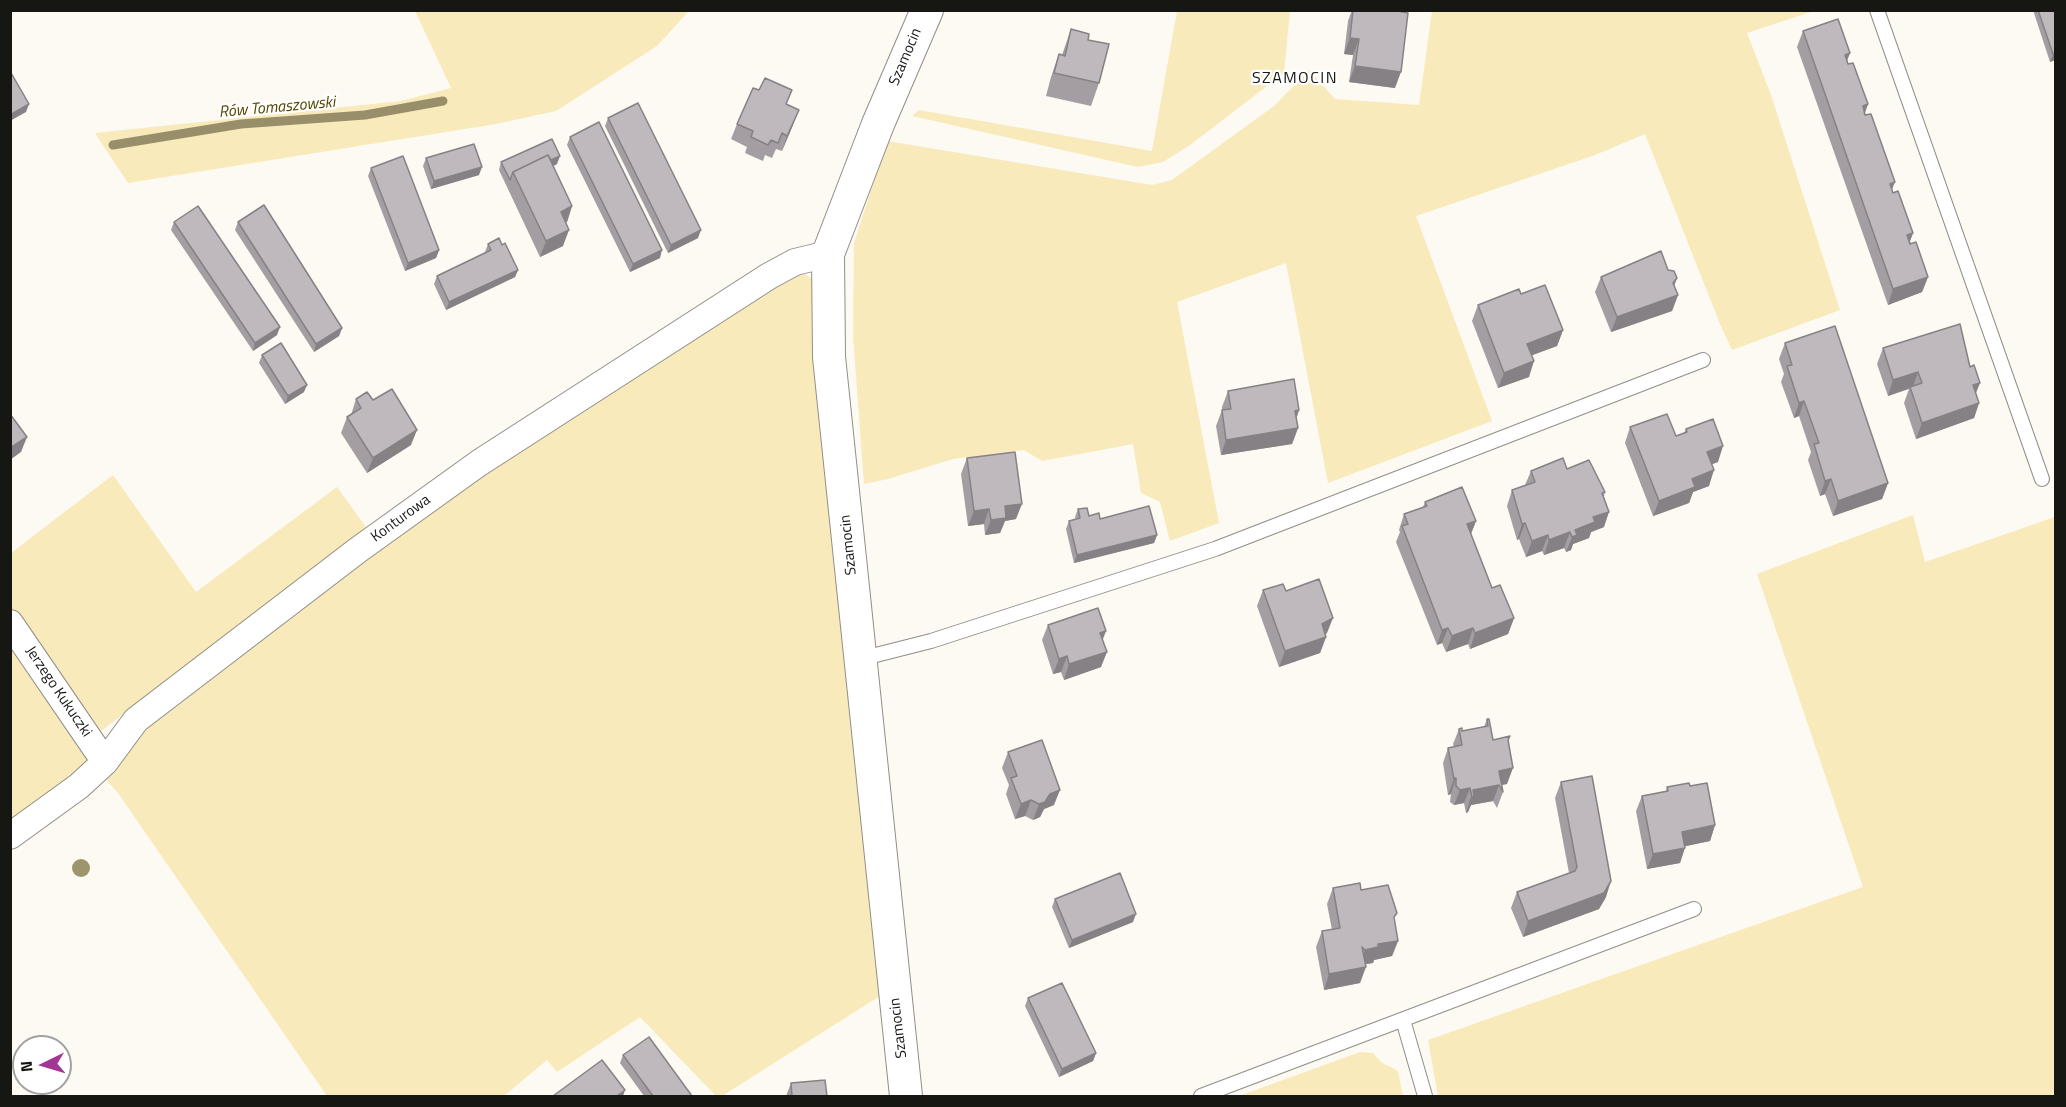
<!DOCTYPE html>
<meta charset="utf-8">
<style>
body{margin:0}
#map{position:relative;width:2066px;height:1107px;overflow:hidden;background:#fcfaf2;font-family:"Titillium Web",sans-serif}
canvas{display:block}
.frame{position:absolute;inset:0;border:12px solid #161613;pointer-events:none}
.north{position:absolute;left:12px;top:1035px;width:60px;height:60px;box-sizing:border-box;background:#fff;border:2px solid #a2a2a1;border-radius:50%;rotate:265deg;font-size:16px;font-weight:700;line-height:24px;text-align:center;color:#161613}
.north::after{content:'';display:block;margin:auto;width:21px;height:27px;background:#a33594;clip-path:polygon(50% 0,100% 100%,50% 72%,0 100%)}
</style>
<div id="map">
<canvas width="2066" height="1107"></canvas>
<div class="frame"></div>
<div class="north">N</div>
</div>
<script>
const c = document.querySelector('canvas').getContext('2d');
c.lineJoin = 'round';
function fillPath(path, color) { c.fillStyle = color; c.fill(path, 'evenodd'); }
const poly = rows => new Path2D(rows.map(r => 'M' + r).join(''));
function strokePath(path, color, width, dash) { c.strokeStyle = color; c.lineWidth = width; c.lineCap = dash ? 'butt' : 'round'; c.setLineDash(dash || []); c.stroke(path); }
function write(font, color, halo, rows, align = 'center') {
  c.font = font + ' "Titillium Web",sans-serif'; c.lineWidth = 4.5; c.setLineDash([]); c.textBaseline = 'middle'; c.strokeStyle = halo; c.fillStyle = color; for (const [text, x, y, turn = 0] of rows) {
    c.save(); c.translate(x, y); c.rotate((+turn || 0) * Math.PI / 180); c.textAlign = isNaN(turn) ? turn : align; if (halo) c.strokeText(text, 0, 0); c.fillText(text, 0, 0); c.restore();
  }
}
fillPath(poly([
 [415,11,689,11,657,46,556,111,496,124,128,183,95,133,401,101,451,88],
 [1177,11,1290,11,1284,73,1190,145,1163,162,1138,167,912,116,919,110,1152,151],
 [1432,11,1814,11,1747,33,1771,95,1840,310,1732,350,1720,324,1645,134,1595,155,1416,216,1492,421,1328,483,1286,263,1177,302,1219,523,1170,541,1160,502,1141,493,1133,444,1042,461,1024,450,953,459,888,479,864,484,853,336,854,243,887,141,1152,185,1172,180,1274,106,1309,70,1335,99,1419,105],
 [800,271,817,282,883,994,722,1096,716,1096,640,1017,557,1072,547,1060,504,1096,327,1096,118,793,103,776,142,726,433,506],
 [113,475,196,592,337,487,368,530,97,734,11,607,11,553],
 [1913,515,1925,562,2055,517,2055,1096,1438,1096,1428,1040,1863,887,1757,574],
 [10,642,92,760,10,822],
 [1360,1052,1373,1053,1381,1062,1398,1071,1403,1096,1239,1096]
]), '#f8eaba');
strokePath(poly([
 [113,145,241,124,365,115,443,101]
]), '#988e69', 9);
const service = poly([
 [1877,10,2042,479],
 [860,659,931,641,1215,549,1703,360],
 [1403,1020,1425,1096],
 [1201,1096,1694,909]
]);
const minor = poly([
 [10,623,105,762],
 [10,836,79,786,105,762,136,720,358,550,479,463,769,276,795,262,828,254]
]);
const tertiary = poly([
 [906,1096,829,357,828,254,878,124,927,10]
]);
strokePath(service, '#908e87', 16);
strokePath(minor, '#908e87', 28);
strokePath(tertiary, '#908e87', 34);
strokePath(service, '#fff', 14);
strokePath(minor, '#fff', 26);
strokePath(tertiary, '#fff', 32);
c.fillStyle = '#9e956d';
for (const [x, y] of [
 [81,868]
]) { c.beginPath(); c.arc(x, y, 9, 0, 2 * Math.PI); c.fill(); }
fillPath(poly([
 [1352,10,1392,10,1395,88,1349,82,1353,55,1344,54,1348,21],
 [2033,10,2055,10,2055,60,2050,62],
 [1071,29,1088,40,1099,83,1091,106,1046,96,1051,77,1059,54,1062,55],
 [1803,31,1847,62,1868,104,1865,113,1892,190,1913,233,1910,241,1928,277,1922,292,1888,305,1797,47],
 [787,104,793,125,782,151,776,149,772,158,765,155,763,161,745,153,747,147,731,139,737,124],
 [608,118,698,238,668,253,605,126],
 [570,137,660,258,630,272,567,145],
 [426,158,479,175,431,189,423,166],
 [501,162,557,164,553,166,572,206,567,222,565,222,563,246,540,257,499,170],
 [371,168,439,250,436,258,405,271,368,176],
 [174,222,277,335,253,351,171,230],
 [238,222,342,328,339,336,314,352,235,230],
 [488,244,502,245,518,270,515,277,446,310,434,284,437,276,485,253,485,252],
 [1668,270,1677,278,1674,286,1678,295,1672,311,1611,332,1595,292,1601,277],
 [1521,294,1563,330,1557,346,1532,355,1529,377,1498,388,1472,321,1478,305],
 [1785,343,1888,483,1882,499,1833,516,1825,494,1820,496,1808,460,1811,452,1799,416,1794,418,1781,382,1784,374,1779,359],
 [1883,348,1976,393,1979,403,1974,418,1916,439,1904,403,1909,389,1888,396,1877,364],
 [262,355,304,392,285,404,259,363],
 [1228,391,1299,410,1296,419,1298,428,1292,444,1221,455,1216,426,1222,410,1222,407],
 [356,399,373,400,411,445,367,473,341,433,347,417,351,415],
 [1630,427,1676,436,1684,433,1686,429,1718,462,1712,464,1709,486,1693,492,1689,503,1653,516,1625,443],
 [967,458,1016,519,1005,521,1000,533,985,535,984,524,968,526,961,474],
 [1567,469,1605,492,1604,496,1604,527,1591,532,1589,538,1573,544,1571,550,1566,552,1564,548,1544,555,1542,551,1526,557,1519,539,1517,540,1507,506,1512,490,1525,485,1531,471],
 [1425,502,1476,521,1471,534,1492,588,1514,618,1508,634,1470,649,1468,644,1446,652,1442,643,1437,645,1396,542,1400,532,1399,530,1404,514,1423,507],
 [1078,509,1089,516,1157,535,1154,543,1074,563,1066,529,1069,521,1076,519,1075,517],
 [1263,590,1286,591,1327,633,1325,634,1326,637,1320,653,1279,667,1257,606],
 [1048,625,1103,640,1101,667,1064,680,1061,672,1053,674,1042,640],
 [1487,719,1493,740,1510,736,1508,742,1507,784,1502,785,1503,792,1497,808,1493,801,1471,805,1468,812,1466,813,1464,803,1454,805,1450,802,1451,794,1448,795,1443,763,1448,748,1454,747,1453,744,1459,729,1462,731,1484,727],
 [1008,752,1054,805,1044,809,1040,817,1033,820,1025,816,1015,819,1006,794,1009,785,1002,768],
 [1561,782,1606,897,1599,909,1523,937,1511,908,1517,892,1569,873,1555,798],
 [1690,786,1715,825,1710,841,1685,846,1680,863,1647,869,1636,811,1642,796,1666,791,1667,787],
 [1333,888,1361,890,1394,920,1398,941,1392,956,1374,960,1373,963,1366,964,1360,983,1324,990,1316,947,1322,931,1332,930,1327,904],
 [1055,899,1133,922,1069,948,1052,907],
 [1028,998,1096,1053,1093,1061,1059,1077,1025,1006],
 [623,1055,692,1096,644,1096,620,1063],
 [791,1083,827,1096,786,1096]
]), '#a49ea3');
fillPath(poly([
 [1350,38,1359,39,1353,55,1344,54],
 [1850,53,1844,69,1845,55],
 [2055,53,2055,60,2050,62,2053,54],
 [1355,66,1401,72,1395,88,1349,82],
 [29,104,26,112,10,121,10,115],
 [1868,104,1862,120,1863,106],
 [799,110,793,125,782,151,787,136],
 [560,156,557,164,518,183,515,177],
 [482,167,479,175,431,189,434,181],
 [1895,182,1889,197,1890,184],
 [572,206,567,222,555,228,561,212],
 [569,230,563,246,540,257,546,241],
 [701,230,698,238,668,253,671,245],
 [1913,233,1907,249,1907,235],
 [439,250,436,258,405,271,408,263],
 [662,250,660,258,630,272,633,264],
 [518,270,515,277,446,310,449,302],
 [1928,277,1922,292,1888,305,1893,289],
 [1677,278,1671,294,1678,295,1672,311,1611,332,1617,317,1673,283],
 [280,327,277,335,253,351,255,343],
 [342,328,339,336,314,352,316,344],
 [1563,330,1557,346,1522,359,1527,344],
 [1534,361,1529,377,1498,388,1504,373],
 [1918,372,1913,387,1888,396,1893,380],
 [1980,383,1974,398,1973,385],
 [307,385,304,392,285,404,288,396],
 [1804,401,1799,416,1794,418,1799,403],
 [1979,403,1974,418,1916,439,1922,423],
 [1299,410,1294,426,1295,411],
 [1298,428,1292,444,1221,455,1226,440],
 [417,430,411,445,367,473,373,458],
 [27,437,21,452,10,460,10,448],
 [1723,446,1718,462,1702,468,1707,452],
 [1714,470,1709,486,1693,492,1689,503,1653,516,1659,501,1692,479],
 [1831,479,1825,494,1820,496,1825,481],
 [1888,483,1882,499,1833,516,1838,501],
 [1022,504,1016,519,1005,521,1000,533,985,535,991,520,1005,506],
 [989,509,984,524,968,526,974,511],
 [1609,512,1604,527,1591,532,1589,538,1573,544,1571,550,1566,552,1575,530,1593,517],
 [1476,521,1470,536,1467,524],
 [1525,523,1519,539,1517,540,1522,524],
 [1570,532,1564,548,1544,555,1549,540],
 [1157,535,1154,543,1074,563,1077,555],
 [1548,535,1542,551,1526,557,1532,541],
 [1333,618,1327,633,1316,639,1322,624],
 [1514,618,1508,634,1470,649,1475,633],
 [1448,628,1442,643,1437,645,1442,630],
 [1473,628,1468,644,1446,652,1452,636],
 [1106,631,1100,647,1100,633],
 [1326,637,1320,653,1279,667,1285,651],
 [1107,652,1101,667,1064,680,1069,664],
 [1067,656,1061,672,1053,674,1059,659],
 [1513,768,1507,784,1493,786,1499,771],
 [1456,778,1451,794,1448,795,1454,779],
 [1499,785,1493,801,1471,805,1468,812,1466,813,1473,790],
 [1470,788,1464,803,1454,805,1460,790],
 [1060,790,1054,805,1044,809,1040,817,1033,820,1039,804,1050,794],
 [1031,800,1025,816,1015,819,1021,804],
 [1715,825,1710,841,1677,848,1682,832],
 [1685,848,1680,863,1647,869,1653,854],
 [1611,881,1606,897,1599,909,1523,937,1528,921],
 [1136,914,1133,922,1069,948,1072,940],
 [1398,941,1392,956,1374,960,1373,963,1359,965,1365,950,1378,944],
 [1366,967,1360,983,1324,990,1329,974],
 [1096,1053,1093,1061,1059,1077,1062,1069],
 [625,1090,623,1096,617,1096]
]), '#868184');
const building = poly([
 [1353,10,1392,10,1408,13,1401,72,1355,66,1359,39,1350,38,1353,10],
 [2038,10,2055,10,2055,53,2053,54,2038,10],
 [1838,19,1850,53,1845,55,1848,64,1853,63,1868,104,1863,106,1865,115,1871,114,1895,182,1890,184,1893,193,1898,191,1913,233,1907,235,1910,244,1916,242,1928,277,1893,289,1803,31,1838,19],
 [1071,29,1089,34,1088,40,1109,44,1099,83,1054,73,1059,54,1065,56,1071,29],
 [10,71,29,104,10,115,10,71],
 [765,78,792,90,786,104,799,110,787,136,782,133,778,143,771,140,768,145,751,137,753,131,737,124,753,88,759,90,765,78],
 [638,103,701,230,671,245,608,118,638,103],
 [599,122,662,250,633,264,570,137,599,122],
 [552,139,560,156,551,160,548,155,513,172,510,180,501,162,552,139],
 [474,144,482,167,434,181,426,158,474,144],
 [548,155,572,206,561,212,569,230,546,241,513,172,548,155],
 [403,156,439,250,408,263,371,168,403,156],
 [264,205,342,328,316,344,238,222,264,205],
 [198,206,280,327,255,343,174,222,198,206],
 [499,238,502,245,505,243,518,270,449,302,437,276,491,250,488,244,499,238],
 [1661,251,1668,270,1674,271,1677,278,1673,283,1678,295,1617,317,1601,277,1661,251],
 [1545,285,1563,330,1527,344,1534,361,1504,373,1478,305,1519,289,1521,294,1545,285],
 [1960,324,1970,367,1974,365,1980,383,1973,385,1979,403,1922,423,1910,387,1922,383,1918,372,1893,380,1883,348,1960,324],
 [1835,326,1888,483,1838,501,1831,479,1825,481,1814,444,1819,443,1804,401,1799,403,1787,366,1792,365,1785,343,1835,326],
 [281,343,307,385,288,396,262,355,281,343],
 [1294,379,1299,410,1295,411,1298,428,1226,440,1222,410,1231,409,1228,391,1294,379],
 [392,389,417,430,373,458,347,417,361,408,356,399,367,392,373,400,392,389],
 [10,414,27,437,10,448,10,414],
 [1667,414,1676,436,1687,432,1686,429,1713,419,1723,446,1707,452,1714,470,1692,479,1695,487,1659,501,1630,427,1667,414],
 [1015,452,1022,504,1005,506,1006,518,991,520,989,509,974,511,967,458,1015,452],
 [1563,458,1567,469,1589,460,1605,492,1602,493,1609,512,1593,517,1595,522,1575,530,1577,535,1572,537,1570,532,1549,540,1548,535,1532,541,1525,523,1522,524,1512,490,1535,482,1531,471,1563,458],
 [1462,487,1476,521,1467,524,1492,588,1500,585,1514,618,1475,633,1473,628,1452,636,1448,628,1442,630,1402,526,1408,524,1404,514,1427,506,1425,502,1462,487],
 [1149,506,1157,535,1077,555,1069,521,1080,518,1078,509,1087,508,1089,516,1099,513,1100,519,1149,506],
 [1319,579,1333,618,1322,624,1326,637,1285,651,1263,590,1283,584,1286,591,1319,579],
 [1098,608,1106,631,1100,633,1107,652,1069,664,1067,656,1059,659,1048,625,1098,608],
 [1487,719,1489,719,1493,740,1510,736,1508,740,1513,768,1499,771,1503,792,1499,785,1473,790,1474,797,1472,797,1470,788,1460,790,1456,786,1456,778,1454,779,1448,748,1462,745,1459,729,1462,728,1462,731,1488,726,1487,719],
 [1042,740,1060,790,1050,794,1045,802,1039,804,1031,800,1021,804,1011,778,1017,776,1008,752,1042,740],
 [1592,776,1611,881,1604,893,1528,921,1517,892,1575,871,1577,867,1561,782,1592,776],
 [1689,783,1690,786,1707,783,1715,825,1682,832,1685,848,1653,854,1642,796,1668,791,1667,787,1689,783],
 [1120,873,1136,914,1072,940,1055,899,1120,873],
 [1360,883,1361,890,1388,885,1397,913,1394,917,1398,941,1378,944,1378,947,1365,950,1362,947,1366,967,1329,974,1322,931,1340,928,1333,888,1360,883],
 [1062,983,1096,1053,1062,1069,1028,998,1062,983],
 [649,1037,692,1096,653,1096,623,1055,649,1037],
 [602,1060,625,1090,617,1096,553,1096,602,1060],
 [825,1080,827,1096,792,1096,791,1083,825,1080]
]);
fillPath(building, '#bfb8bd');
strokePath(building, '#868184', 1.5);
write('15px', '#161613', '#fff', [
 ["Szamocin",906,57,-67],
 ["Konturowa",401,519,-36],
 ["Szamocin",849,545,-96],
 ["Jerzego Kukuczki",58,692,56],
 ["Szamocin",899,1028,-97]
]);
c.letterSpacing = '1.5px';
write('16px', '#161613', '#fff', [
 ["SZAMOCIN",1295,79]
]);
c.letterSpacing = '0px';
write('italic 16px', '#554502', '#fff', [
 ["Rów Tomaszowski",277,108,-5]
]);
</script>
